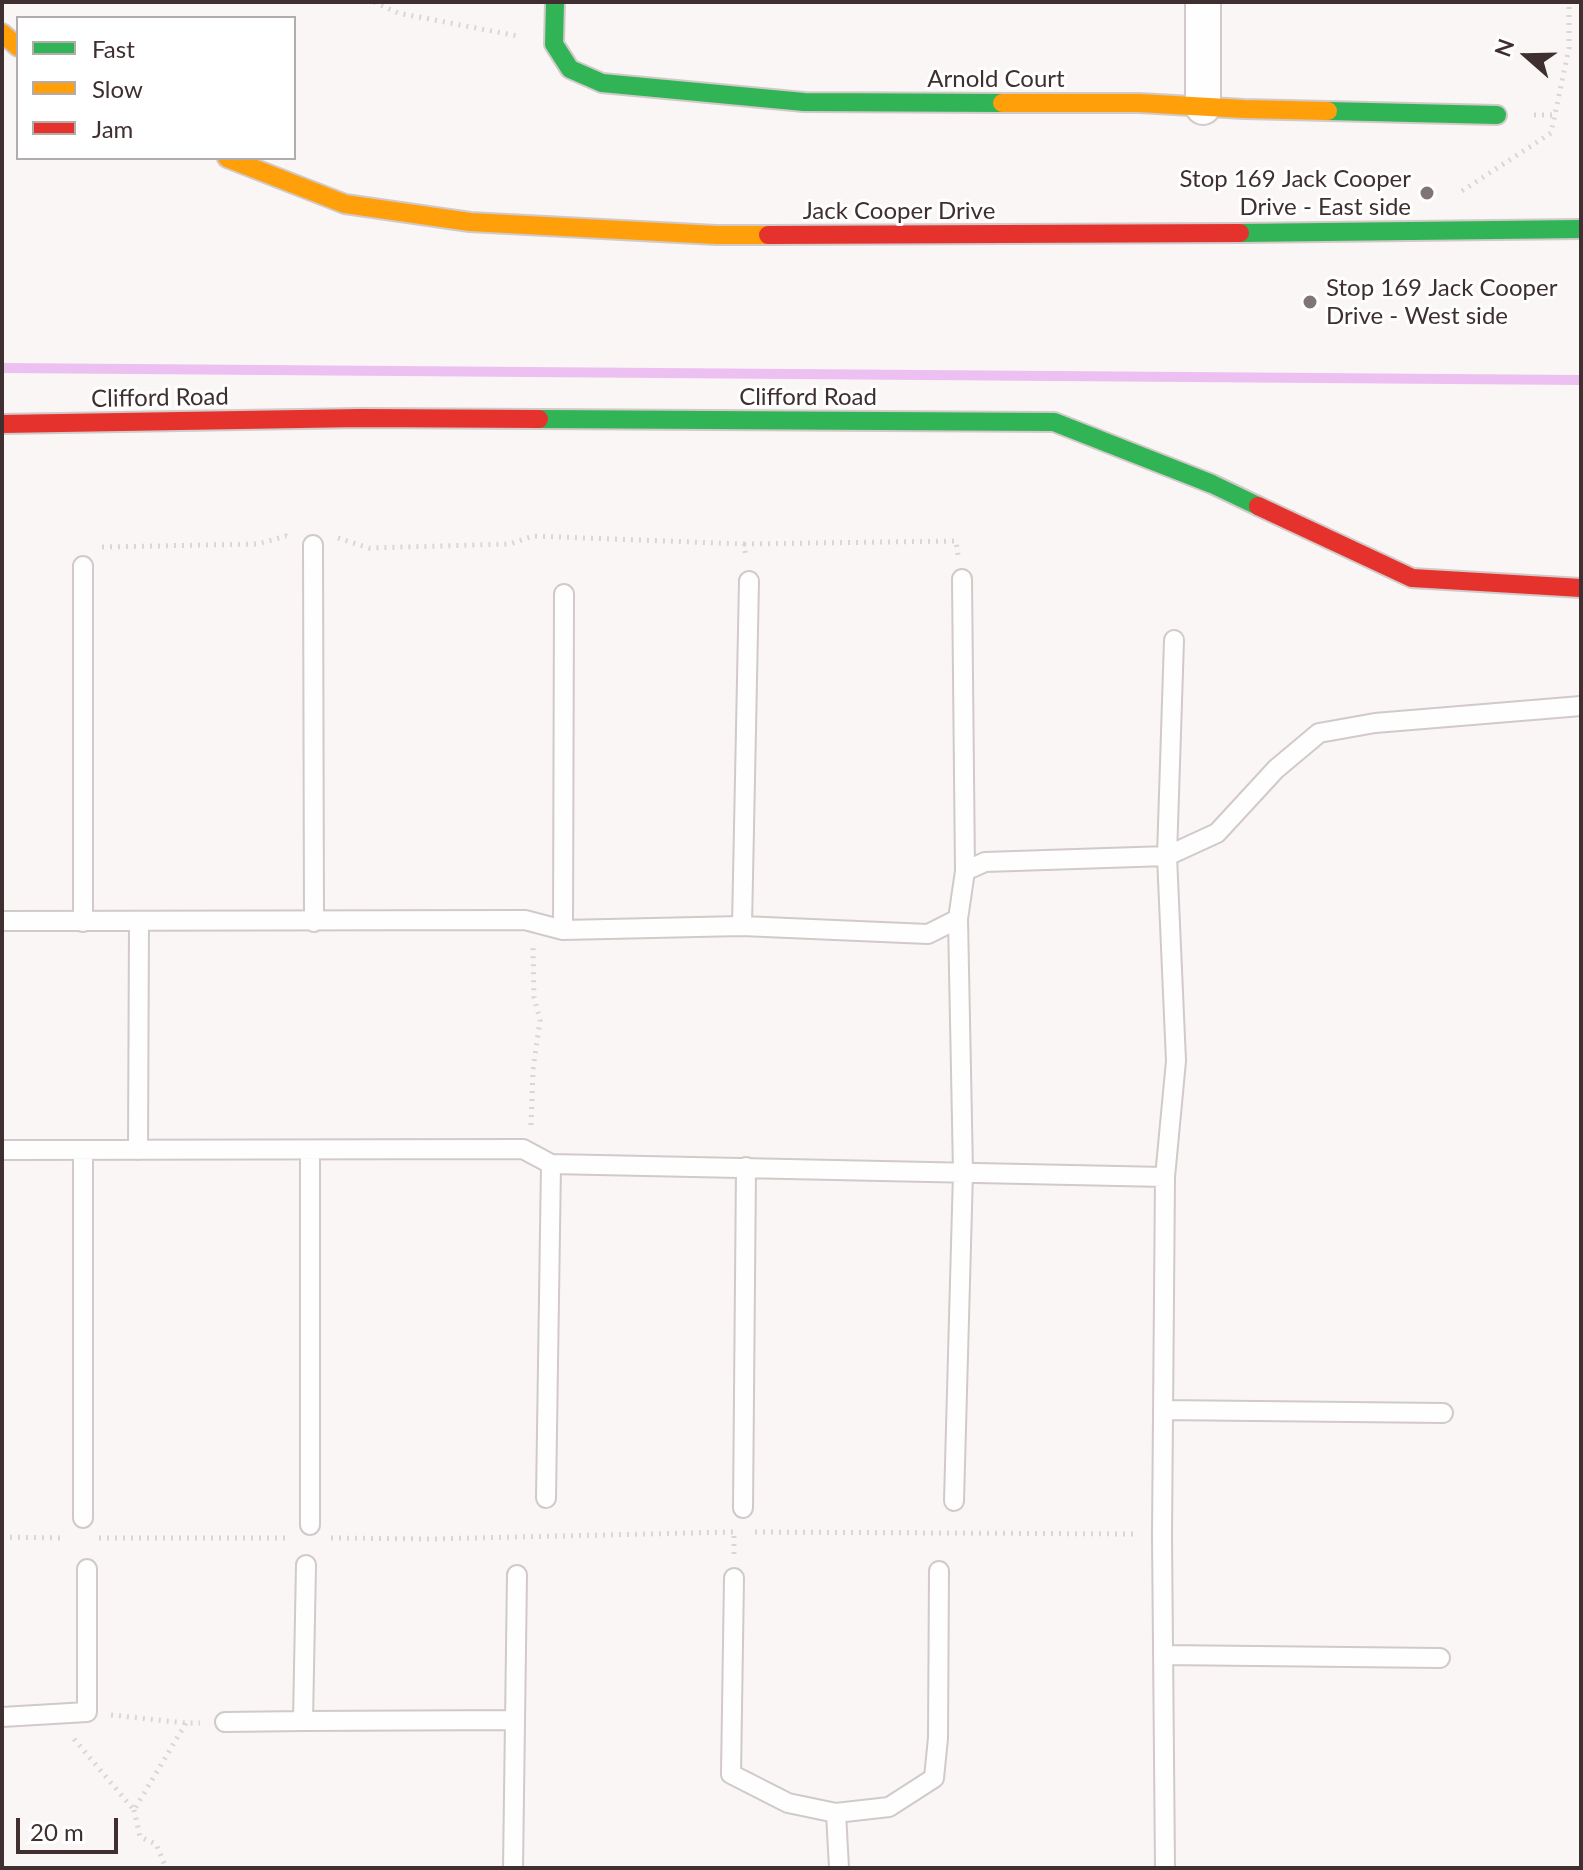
<!DOCTYPE html>
<style>
body{margin:0}
#map{position:relative;width:1583px;height:1870px;overflow:hidden;background:#faf6f6;font-family:Lato,sans-serif}
canvas{display:block}
.frame{position:absolute;inset:0;border:4px solid #3f2f30;pointer-events:none}
.legend{position:absolute;left:16px;top:16px;width:280px;height:144px;box-sizing:border-box;background:#fff;border:2px solid #b2acac;margin:0;padding:10px 14px;list-style:none;font-size:24px;color:#3f2f30}
.legend li{display:flex;align-items:center;gap:16px;height:40px}
.legend b{width:40px;border:2px solid #b2acac}
.north{position:absolute;left:1487px;top:16px;width:80px;height:80px;-webkit-text-stroke:6px #fff;paint-order:stroke;rotate:290deg;font-size:22px;font-weight:700;line-height:32px;text-align:center;color:#3f2f30}
.north::after{content:'';display:block;margin:auto;width:28px;height:36px;background:#3f2f30;clip-path:polygon(50% 0,100% 100%,50% 72%,0 100%)}
.scale{position:absolute;left:16px;top:1818px;width:102px;height:36px;box-sizing:border-box;border:4px solid #3f2f30;border-top:0;padding-left:10px;font-size:24px;line-height:28px;white-space:nowrap;color:#3f2f30;-webkit-text-stroke:6px #fff;paint-order:stroke}
</style>
<div id="map">
<canvas width="1583" height="1870"></canvas>
<div class="frame"></div>
<ul class="legend">
<li><b style="height:10px;background:#30b455"></b>Fast</li>
<li><b style="height:10px;background:#ff9f0a"></b>Slow</li>
<li><b style="height:10px;background:#e5322d"></b>Jam</li>
</ul>
<div class="north">N</div>
<div class="scale">20 m</div>
</div>
<script>
const c = document.querySelector('canvas').getContext('2d');
c.lineJoin = 'round';
const poly = rows => new Path2D(rows.map(r => 'M' + r).join(''));
function strokePath(path, color, width, dash) { c.strokeStyle = color; c.lineWidth = width; c.lineCap = dash ? 'butt' : 'round'; c.setLineDash(dash || []); c.stroke(path); }
function write(font, color, halo, rows, align = 'center') {
  c.font = font + ' Lato,sans-serif'; c.lineWidth = 6; c.setLineDash([]); c.textBaseline = 'middle'; c.strokeStyle = halo; c.fillStyle = color; for (const [text, x, y, turn = 0] of rows) {
    c.save(); c.translate(x, y); c.rotate((+turn || 0) * Math.PI / 180); c.textAlign = isNaN(turn) ? turn : align; if (halo) c.strokeText(text, 0, 0); c.fillText(text, 0, 0); c.restore();
  }
}
strokePath(poly([
 [2,368,1581,380]
]), '#edc0f2', 10);
const lane = poly([
 [313,545,314,922],
 [962,579,965,871],
 [2,921,525,920,563,930,742,926,928,934,958,919,965,871,985,862,1167,856,1217,833,1276,769,1319,733,1375,723,1581,706],
 [83,922,83,566],
 [742,926,749,581],
 [563,930,564,594],
 [2,1150,523,1149,551,1164,1165,1177],
 [138,1150,139,922],
 [1163,1410,1443,1413],
 [546,1498,551,1164],
 [954,1501,963,1172,958,919],
 [743,1508,746,1167],
 [83,1518,83,1150],
 [310,1525,310,1150],
 [306,1565,303,1721,515,1720],
 [734,1578,731,1774,788,1803,836,1813,839,1868],
 [1163,1655,1440,1658],
 [2,1717,87,1712,87,1569],
 [225,1722,303,1721],
 [836,1813,889,1807,934,1778,938,1738,939,1571],
 [513,1868,517,1575],
 [1165,1868,1162,1535,1165,1177,1176,1061,1167,856,1174,640]
]);
const street = poly([
 [1203,107,1203,2]
]);
const fast = poly([
 [555,2,554,44,570,69,602,83,804,102,1002,103],
 [1328,111,1497,115],
 [1240,233,1581,229],
 [539,419,1054,422,1212,484,1258,506]
]);
const slow = poly([
 [2,33,18,47],
 [1002,103,1139,103,1244,109,1328,111],
 [227,158,345,204,470,222,716,235,768,235]
]);
const jam = poly([
 [768,235,1240,233],
 [2,424,360,418,539,419],
 [1258,506,1412,578,1581,588]
]);
strokePath(lane, '#d2c9c9', 22);
strokePath(street, '#d2c9c9', 38);
strokePath(fast, '#d2c9c9', 22);
strokePath(slow, '#d2c9c9', 22);
strokePath(jam, '#d2c9c9', 22);
strokePath(poly([
 [374,2,398,13,518,36],
 [1534,115,1555,115],
 [1462,191,1551,133,1569,48,1569,2],
 [338,538,369,548,510,544,533,536,744,544,746,557],
 [744,544,956,541,958,555],
 [102,547,258,544,286,536,290,538],
 [531,1125,533,1070,540,1020,534,997,533,948],
 [755,1532,1137,1534],
 [2,1537,65,1538],
 [99,1538,289,1538],
 [331,1538,430,1539,733,1532],
 [734,1554,734,1532],
 [111,1715,186,1723,200,1723],
 [74,1739,134,1810,186,1723],
 [134,1810,140,1837,156,1844,166,1868]
]), '#d9d6d6', 5, [2, 6]);
strokePath(lane, '#fefefe', 18);
strokePath(street, '#fefefe', 34);
strokePath(fast, '#30b455', 18);
strokePath(slow, '#ff9f0a', 18);
strokePath(jam, '#e5322d', 18);
for (const [x, y, r, color] of [
 [1427,193,8,"#807575"],
 [1310,302,8,"#807575"]
]) { const dot = new Path2D(); dot.arc(x, y, r, 0, 2 * Math.PI); c.fillStyle = color; c.fill(dot); strokePath(dot, '#fff', 3); }
write('24px', '#3f2f30', '#fff', [
 ["Arnold Court",996,79],
 ["Jack Cooper Drive",899,211],
 ["Clifford Road",808,397],
 ["Clifford Road",160,398,-1]
]);
write('24px', '#3f2f30', '#fff', [
 ["Stop 169 Jack Cooper",1411,179],
 ["Drive - East side",1411,207],
 ["Stop 169 Jack Cooper",1326,288,"left"],
 ["Drive - West side",1326,316,"left"]
], 'right');
</script>
